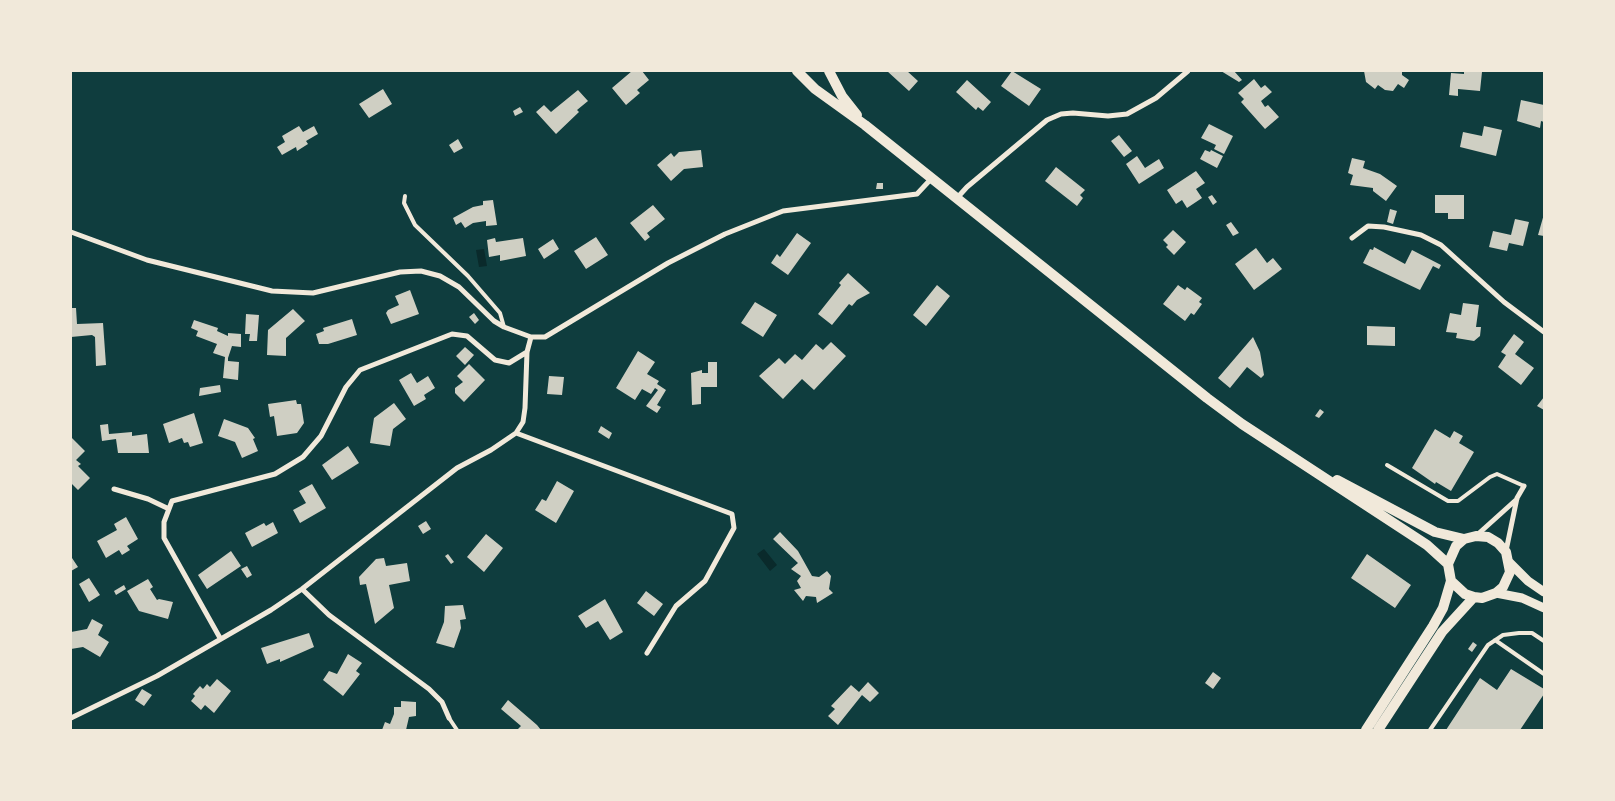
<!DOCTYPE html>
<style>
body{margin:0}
#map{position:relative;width:1615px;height:801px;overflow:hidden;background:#0f3d3e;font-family:Ubuntu,sans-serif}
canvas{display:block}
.frame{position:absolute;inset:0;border:72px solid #f1e9da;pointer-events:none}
</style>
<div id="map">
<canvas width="1615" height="801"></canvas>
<div class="frame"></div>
</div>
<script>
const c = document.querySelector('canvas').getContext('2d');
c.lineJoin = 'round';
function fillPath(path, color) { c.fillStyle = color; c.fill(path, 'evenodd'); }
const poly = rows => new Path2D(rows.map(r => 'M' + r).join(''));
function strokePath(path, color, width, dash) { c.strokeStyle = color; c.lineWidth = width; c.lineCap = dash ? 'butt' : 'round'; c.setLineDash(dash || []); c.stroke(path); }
fillPath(poly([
 [484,249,487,266,479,267,476,250],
 [764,549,777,565,770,571,757,554]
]), '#0a2a2b');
fillPath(poly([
 [632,71,642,71,649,80,637,90,640,93,626,105,612,88],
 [887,71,907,71,918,81,909,91],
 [1012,71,1041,89,1029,106,1001,86],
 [1221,71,1234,71,1242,80,1239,82],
 [1364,71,1402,71,1402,75,1409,80,1404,88,1398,84,1393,91,1385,90,1378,85,1375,89,1366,82],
 [1464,71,1482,72,1480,91,1458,89,1458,96,1449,95,1451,73,1464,74],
 [1254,79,1261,88,1265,85,1272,92,1261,101,1265,107,1268,105,1279,117,1265,129,1241,102,1244,99,1238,93],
 [967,80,991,102,983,111,978,107,976,110,956,92],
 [383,89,392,104,369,118,359,104],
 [578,90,588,101,577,110,579,112,556,134,536,112,544,105,551,112],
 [1521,100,1544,105,1544,122,1541,121,1540,128,1517,121],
 [520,107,523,112,515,116,513,111],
 [1209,124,1233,136,1224,154,1214,149,1216,145,1201,138],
 [299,126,303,132,314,126,318,134,306,141,308,144,297,151,296,147,282,155,277,147,285,142,282,136],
 [1484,126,1502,130,1496,156,1460,147,1463,132,1482,136],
 [1119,135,1132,151,1124,157,1111,141],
 [458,139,463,148,454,153,449,145],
 [701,150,703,167,684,169,671,181,657,165,671,153,674,157,679,152],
 [1205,150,1210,152,1211,150,1223,156,1217,168,1200,159],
 [1137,156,1145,168,1159,159,1164,168,1139,184,1126,164],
 [1352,158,1365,161,1363,168,1380,174,1397,186,1386,201,1373,191,1373,188,1350,185,1353,175,1348,173],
 [1056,167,1085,190,1080,195,1083,198,1077,206,1045,181],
 [1196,171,1205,183,1196,189,1202,198,1187,208,1182,200,1176,204,1167,190],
 [877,183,883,183,883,189,876,189],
 [1212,195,1217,202,1213,205,1208,197],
 [1435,195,1464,195,1464,219,1448,219,1448,213,1435,213],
 [493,200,497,225,486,226,486,221,473,223,465,228,461,222,456,225,453,218,473,207,483,205,483,201],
 [653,205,665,219,647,233,650,237,645,241,630,223],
 [1390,209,1397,211,1393,224,1387,222],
 [1544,214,1544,236,1538,235],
 [1515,219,1529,222,1523,246,1509,243,1507,251,1489,247,1493,231,1511,235],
 [1231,222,1239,233,1233,236,1226,225],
 [1173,230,1186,242,1174,255,1166,247,1168,245,1163,240],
 [797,233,811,243,788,275,771,263,777,254,780,257],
 [596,237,608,255,586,269,574,251],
 [495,238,496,242,523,238,526,256,500,261,500,255,489,257,487,240],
 [553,239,559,249,544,259,538,249],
 [1374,247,1405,264,1412,250,1441,265,1439,269,1433,266,1420,290,1363,263,1370,249,1373,250],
 [1256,248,1267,263,1273,258,1282,269,1254,290,1235,264],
 [848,273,870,293,857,300,852,306,849,304,832,325,818,314,841,285,839,283],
 [937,285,950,296,926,326,913,315],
 [1178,285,1185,290,1187,287,1202,298,1199,302,1202,304,1194,315,1191,313,1185,321,1163,304],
 [410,290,419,314,391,324,386,313,388,310,399,305,395,296],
 [755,302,777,315,763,337,741,323],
 [1463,303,1479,305,1476,327,1481,327,1480,336,1474,341,1456,338,1457,333,1446,332,1450,313,1461,315],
 [71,308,76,308,77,324,103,323,106,365,96,366,95,337,92,335,71,337],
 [293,309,305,321,286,338,286,356,267,355,268,330],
 [474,313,479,320,475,324,469,317],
 [246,314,259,315,257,341,249,341,250,334,245,334],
 [352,319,357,335,328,344,319,344,316,334,324,331,323,328],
 [194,320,218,328,217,331,228,336,228,333,241,334,241,347,232,346,228,358,228,361,239,362,238,380,223,378,225,357,213,353,217,344,196,336,198,331,191,328],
 [1367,326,1395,327,1395,346,1367,345],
 [1514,334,1524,342,1515,354,1534,368,1521,385,1498,367,1506,355,1501,352],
 [1253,337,1260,352,1264,375,1261,378,1247,367,1230,388,1218,378],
 [831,342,846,356,814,390,802,379,783,399,759,376,779,358,785,364,795,354,802,360,816,344,823,350],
 [465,347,474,355,465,365,456,356],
 [638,351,655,362,647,374,659,381,657,384,666,390,657,405,661,407,657,413,646,406,658,390,655,388,651,394,642,389,635,400,616,388],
 [708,362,717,362,717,387,701,387,701,404,692,405,691,373,702,370,702,373,708,373],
 [469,364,485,380,464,402,455,393,455,388,463,382,457,376],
 [411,373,417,383,428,376,435,388,424,395,426,399,414,406,399,380],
 [549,376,564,377,562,395,547,394],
 [220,385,221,392,199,396,200,388],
 [1544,397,1544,410,1537,406],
 [296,400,297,404,301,404,304,423,297,433,277,436,274,416,270,417,268,404],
 [394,403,406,419,393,429,390,446,370,443,374,418],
 [1320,409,1324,412,1319,418,1315,416],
 [194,413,203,443,190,447,188,442,184,443,182,438,169,443,163,424],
 [224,419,248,428,255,438,253,439,258,451,242,458,235,442,218,436],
 [108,424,109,434,132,432,132,436,147,434,149,453,118,453,116,439,102,441,100,425],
 [601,426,612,433,609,439,598,432],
 [1435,429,1450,438,1454,431,1463,436,1459,443,1474,452,1451,491,1436,482,1435,484,1412,468],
 [71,437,85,451,76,460,81,464,78,466,90,478,78,490,71,483],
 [348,446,359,463,332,480,322,465],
 [557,481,574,491,556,523,535,510,542,499,546,501],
 [312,484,326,508,300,523,293,510,306,503,299,491],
 [126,517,138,539,127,546,130,550,122,555,119,550,106,558,97,541,117,530,114,524],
 [426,521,431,529,423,534,418,526],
 [273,522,278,533,252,547,245,533,264,523,266,526],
 [780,532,798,551,812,576,819,577,827,571,831,576,829,589,833,593,817,603,816,597,806,596,803,601,794,590,801,588,797,581,801,576,791,569,798,563,773,539],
 [486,534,503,548,484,572,467,557],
 [231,551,241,566,207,589,198,575],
 [448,554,454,562,451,564,445,556],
 [1367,554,1411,585,1395,608,1351,578],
 [72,558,78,567,71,571,71,559],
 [384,558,386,566,407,563,410,581,389,585,394,608,375,624,366,584,360,585,359,577,376,559],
 [247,566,252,575,247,578,241,569],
 [89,578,100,595,89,602,79,584],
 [148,579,153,587,150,589,157,600,159,599,173,602,168,619,139,611,127,591],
 [124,585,126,589,116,595,114,591],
 [646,591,663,604,654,616,637,603],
 [605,599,623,632,610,640,598,621,586,628,578,616],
 [463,605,466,619,460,620,461,628,454,648,436,643,444,622,445,606],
 [92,619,103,625,98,635,109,642,100,657,83,647,71,649,71,632,87,629],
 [309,633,314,647,280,662,280,659,267,664,261,648],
 [1473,642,1477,645,1472,652,1468,649],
 [348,654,362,663,356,671,360,674,343,696,323,680,329,671,337,674],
 [1511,669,1544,689,1544,694,1520,730,1446,730,1480,678,1497,690],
 [1213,672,1221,678,1213,689,1205,683],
 [217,679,231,691,214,713,205,705,201,710,191,701,195,696,193,694,200,686,203,689,207,684,210,687],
 [868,682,879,693,870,702,862,695,838,725,828,716,835,709,831,706,851,685,859,692],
 [142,689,152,695,144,706,135,700],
 [508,700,537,725,541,730,517,730,521,726,501,709],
 [401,701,416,702,416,716,409,717,406,730,382,730,385,722,390,724,394,714,394,707,401,707]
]), '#cfcfc3');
strokePath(poly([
 [405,196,404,203,415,225,468,276,500,313,504,327],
 [1387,465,1448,501,1458,501,1490,477,1497,474,1524,486],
 [1495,640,1544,674],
 [449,718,457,730],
 [1430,730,1488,645,1503,635,1519,633,1532,633,1544,641]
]), '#f1e9da', 4);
strokePath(poly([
 [957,198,967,187,1047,120,1061,114,1073,113,1108,116,1127,114,1156,98,1188,71],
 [71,232,147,260,272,291,313,293,400,272,421,271,440,276,459,287,494,321,504,327,531,337,545,337,668,263,725,234,783,211,917,194,931,179],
 [1352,238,1368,226,1384,227,1421,235,1441,245,1504,302,1544,332],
 [516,433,732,514,734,528,705,581,676,606,647,653],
 [114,489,148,499,169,509],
 [1477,535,1517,499],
 [1506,551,1517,498,1524,486],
 [302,589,329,615,429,689,442,702,449,718],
 [220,638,164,538,164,522,172,501,275,474,303,457,321,436,346,387,360,370,452,334,467,336,495,360,509,363,527,352],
 [71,718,157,676,271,610,302,589,457,468,491,450,516,433,523,422,525,408,527,352,531,337]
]), '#f1e9da', 5);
strokePath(poly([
 [1510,563,1528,581,1544,592],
 [1496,593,1522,598,1544,608]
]), '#f1e9da', 9);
strokePath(poly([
 [797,71,815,89,865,125,1207,398,1242,424,1427,545,1448,564],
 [829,71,842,96,857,115],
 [1337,480,1435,532,1464,539],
 [1366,730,1433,626,1443,608,1451,581,1448,564,1456,546,1464,539,1476,536,1488,537,1498,543,1506,552,1510,572,1503,587,1496,593,1482,598,1474,597,1465,594,1451,581],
 [1378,730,1442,632,1474,597]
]), '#f1e9da', 10);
</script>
